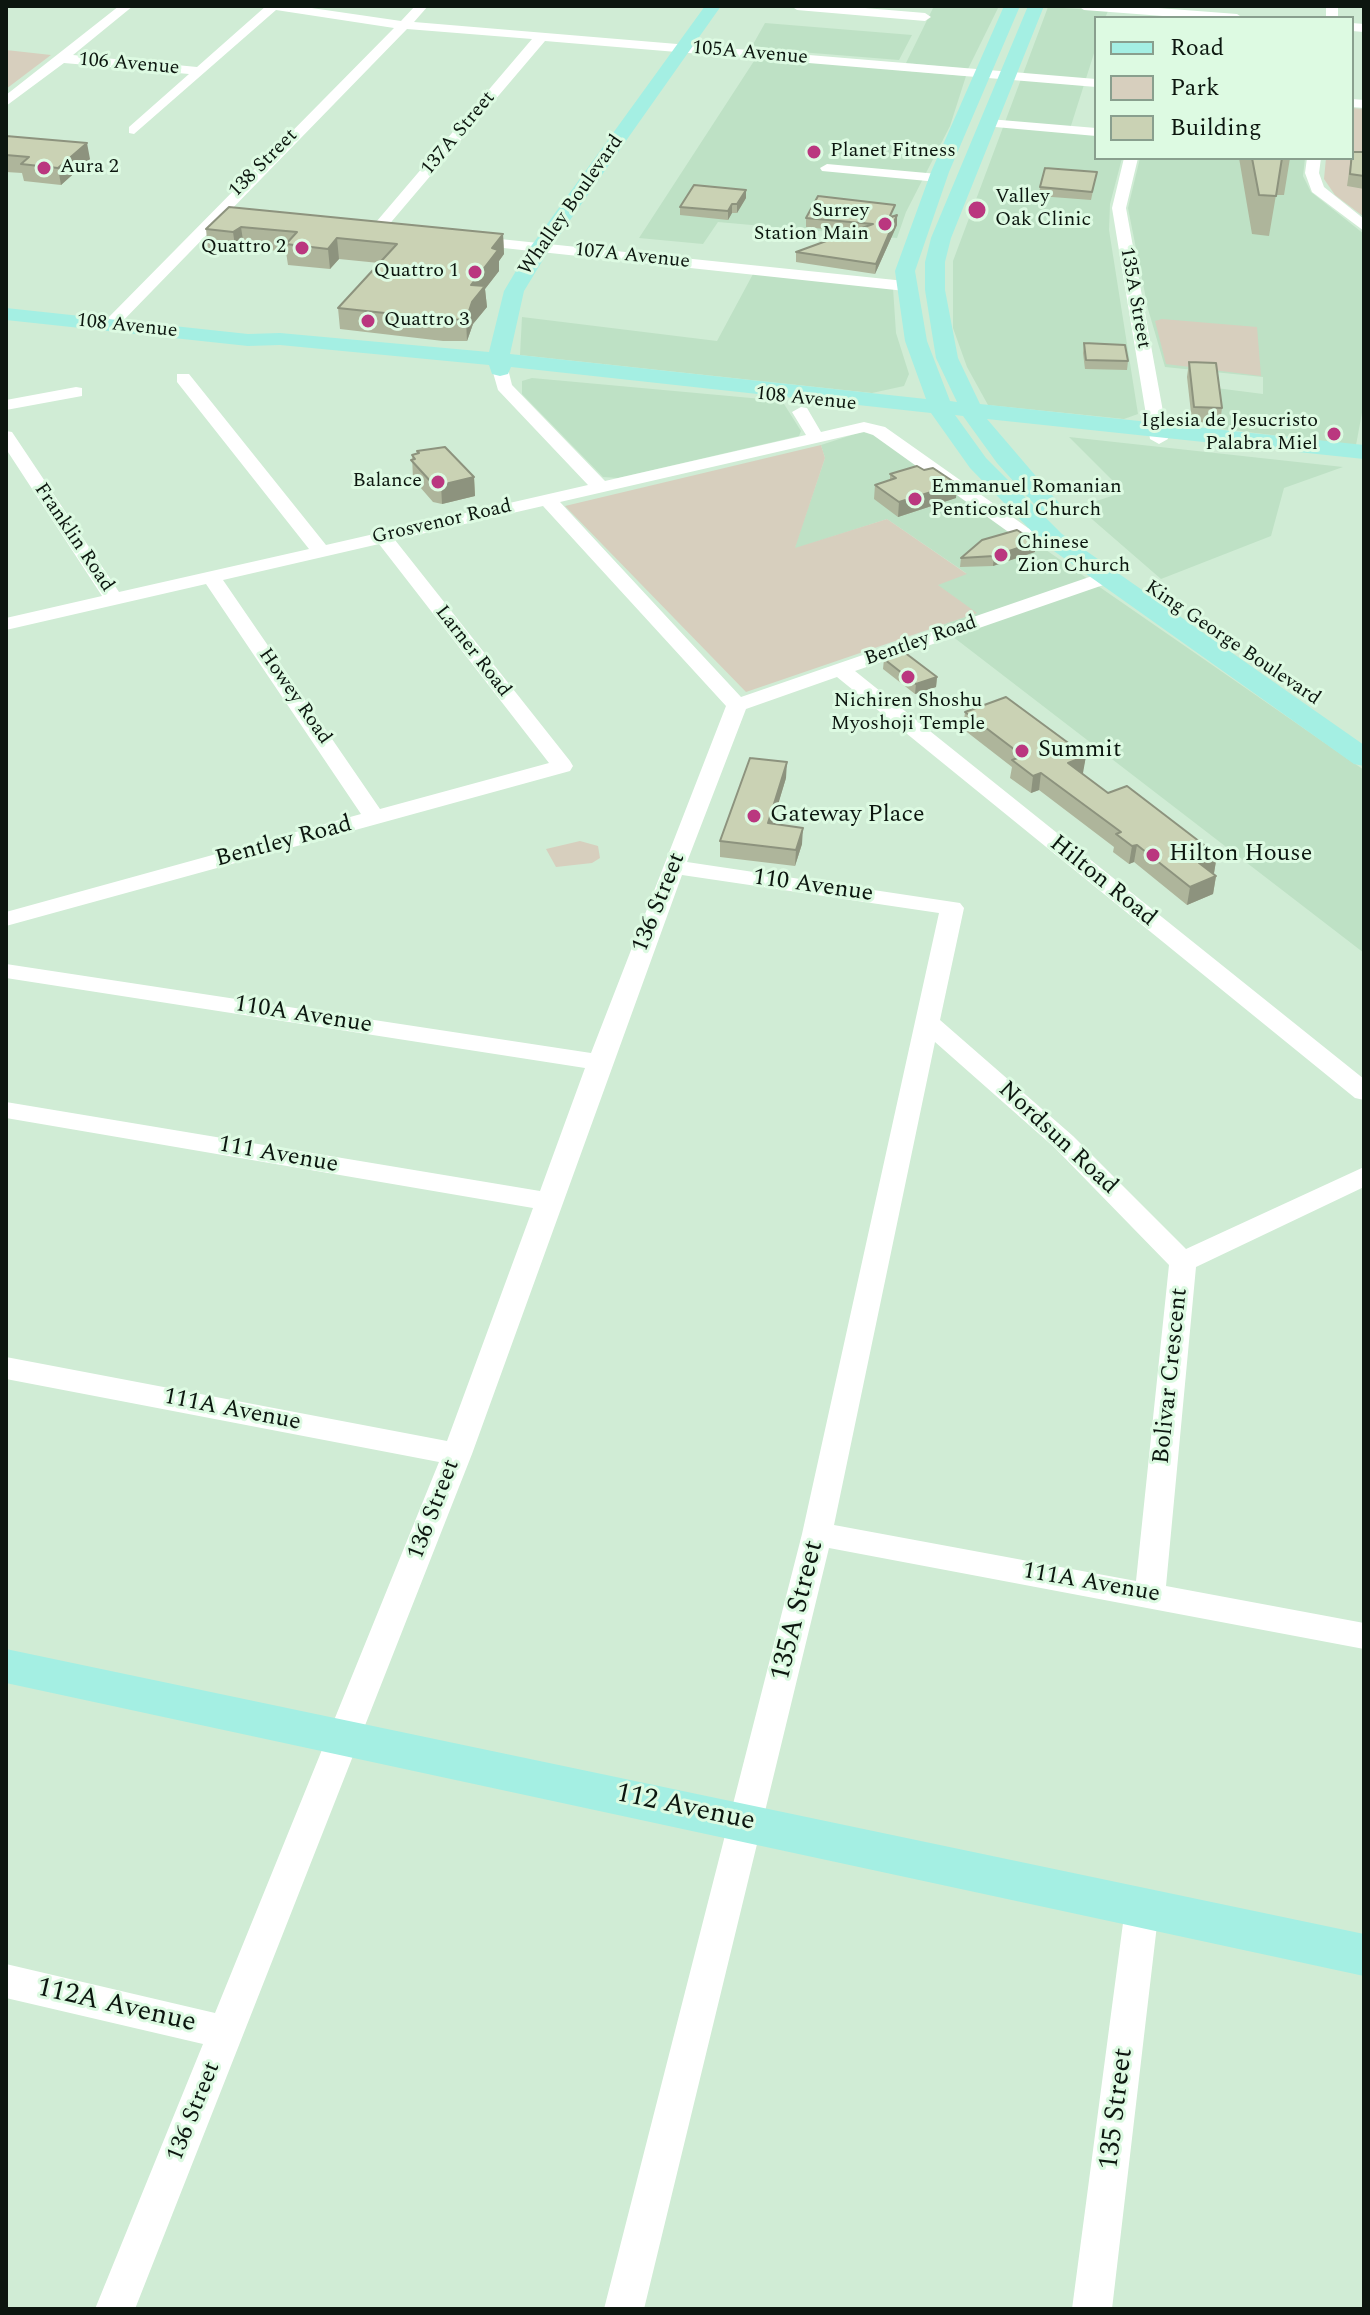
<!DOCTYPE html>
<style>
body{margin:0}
#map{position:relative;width:1370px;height:2315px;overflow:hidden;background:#d0ecd5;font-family:Spectral,serif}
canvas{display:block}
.frame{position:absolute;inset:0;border:8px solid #0c160f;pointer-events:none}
.legend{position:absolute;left:1094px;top:16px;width:260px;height:144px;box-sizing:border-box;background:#ddfae2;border:2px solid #899f8e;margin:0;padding:10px 14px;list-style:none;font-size:24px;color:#0c160f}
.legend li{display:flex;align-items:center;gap:16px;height:40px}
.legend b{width:40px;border:2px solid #899f8e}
</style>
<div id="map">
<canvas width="1370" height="2315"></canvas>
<div class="frame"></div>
<ul class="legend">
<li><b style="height:10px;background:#a4efe3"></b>Road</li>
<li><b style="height:22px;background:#d7cfbe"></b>Park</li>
<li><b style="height:22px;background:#cad2b4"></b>Building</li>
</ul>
</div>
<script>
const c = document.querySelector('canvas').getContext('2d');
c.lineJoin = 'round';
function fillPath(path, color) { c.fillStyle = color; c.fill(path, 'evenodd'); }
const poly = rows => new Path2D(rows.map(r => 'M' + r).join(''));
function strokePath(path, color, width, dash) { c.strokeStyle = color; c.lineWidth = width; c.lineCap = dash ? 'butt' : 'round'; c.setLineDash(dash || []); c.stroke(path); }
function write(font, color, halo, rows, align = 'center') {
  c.font = font + ' Spectral,serif'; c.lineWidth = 6; c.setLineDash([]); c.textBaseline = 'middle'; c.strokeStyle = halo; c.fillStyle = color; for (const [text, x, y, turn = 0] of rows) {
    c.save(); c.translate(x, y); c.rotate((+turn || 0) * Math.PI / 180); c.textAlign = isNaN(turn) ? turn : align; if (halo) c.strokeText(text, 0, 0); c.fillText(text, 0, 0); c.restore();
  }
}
fillPath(poly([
 [934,6,999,6,968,69,906,63],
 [1048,7,1108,11,1105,18,1096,18,1096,47,1069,132,1096,135,1096,158,1122,158,1110,204,1109,230,1138,414,1124,419,988,405,967,367,953,328,953,261],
 [765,23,912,35,899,60,751,48],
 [764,58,966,76,950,126,906,212,897,238,718,222,703,244,639,238,754,61],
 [1140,158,1305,158,1303,176,1311,192,1364,234,1364,402,1356,445,1222,429,1216,388,1263,394,1263,377,1165,367,1148,309,1128,208],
 [753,274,893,288,896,333,909,374,904,386,872,393,520,355,522,317,717,341],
 [532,378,773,400,784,404,801,431,799,436,618,478,603,477,522,394,522,381],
 [861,432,877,433,1364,770,1364,953,939,626,976,613,937,585,966,573,887,519,794,549,825,458,821,445],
 [1069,437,1343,467,1284,488,1271,536,1161,579,1078,507,1124,492]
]), '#bee1c5');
fillPath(poly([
 [6,50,51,55,6,89],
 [1352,108,1364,109,1364,217,1335,195,1324,179,1326,158,1352,158],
 [1162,319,1257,327,1261,376,1166,364,1155,321],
 [821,445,825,458,795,548,887,519,967,574,938,585,977,613,746,692,565,506],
 [580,841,598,846,600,858,592,863,556,867,546,849]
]), '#d7cfbe');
fillPath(poly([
 [119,6,133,6,73,55,197,67,266,6,298,6,401,21,415,6,428,6,414,22,1096,79,1096,87,545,41,381,234,376,236,368,231,371,228,532,39,407,29,116,328,110,330,104,328,104,322,394,28,276,10,134,134,129,133,129,127,189,74,64,63,6,106,6,95,119,6],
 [791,6,841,6,925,13,931,17,925,21,797,10,791,6],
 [1078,6,1132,6,1237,14,1243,18,1189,18,1084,10,1078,6],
 [1326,6,1338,6,1338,18,1326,18,1326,6],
 [1352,23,1364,24,1364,32,1352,31,1352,23],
 [1352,99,1364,100,1364,108,1352,107,1352,99],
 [989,119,1096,128,1096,136,984,126,984,120,989,119],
 [1124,158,1138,158,1126,208,1168,439,1159,444,1150,439,1112,208,1124,158],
 [1307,158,1321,158,1319,173,1324,187,1364,219,1364,231,1312,192,1305,173,1307,158],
 [827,164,938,174,945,178,938,182,822,171,820,168,827,164],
 [471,236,905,281,913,286,905,291,466,244,463,241,471,236],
 [500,364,508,369,512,385,605,481,806,435,792,412,801,407,807,408,821,432,864,422,885,427,1028,528,1077,550,1068,556,1014,536,873,435,864,432,560,502,741,697,1098,574,1112,574,1115,578,1112,582,855,671,1364,1079,1364,1100,1355,1098,837,677,746,709,687,862,960,903,964,908,940,1020,1073,1136,1186,1249,1364,1167,1364,1187,1196,1267,1166,1586,1364,1623,1364,1649,829,1548,644,2309,604,2309,802,1534,939,913,682,875,472,1454,135,2309,95,2309,203,2044,6,1998,6,1964,215,2013,439,1462,6,1379,6,1357,447,1441,533,1208,6,1118,6,1102,540,1191,585,1068,6,978,6,964,591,1053,726,706,543,506,395,540,570,761,573,766,570,771,6,926,6,912,361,814,206,584,6,630,6,618,102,596,6,449,6,431,12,432,119,592,309,549,177,382,177,374,189,374,326,545,588,485,498,390,492,369,500,364],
 [379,544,549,763,380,809,223,580,379,544],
 [935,1042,1055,1148,1169,1265,1136,1581,834,1525,935,1042],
 [76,387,82,388,82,396,6,410,6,400,76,387],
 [1142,1892,1154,1897,1159,1908,1112,2309,1072,2309,1125,1908,1130,1897,1142,1892]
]), '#fff');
fillPath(poly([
 [705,6,721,6,549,250,524,291,510,354,926,399,905,341,895,271,931,172,1004,6,1020,6,949,172,915,271,927,341,950,401,957,402,936,358,925,290,925,262,931,238,1028,6,1044,6,951,238,945,262,945,290,958,358,980,404,1364,445,1364,459,987,419,1064,509,1052,516,1043,514,997,463,963,416,955,415,986,458,1062,534,1364,745,1364,766,1354,764,1044,544,970,468,931,413,511,367,508,374,500,376,492,374,489,365,280,345,248,346,6,320,6,308,248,334,280,333,489,352,504,291,529,249,705,6],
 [6,1649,1364,1934,1364,1976,6,1683,6,1649]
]), '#a4efe3');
fillPath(poly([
 [6,136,90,159,61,185,24,181,22,173,6,172],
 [1364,152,1364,189,1347,186,1351,158],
 [1239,158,1290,158,1284,195,1276,195,1269,236,1252,234],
 [1097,172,1091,200,1039,196,1040,187],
 [746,198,737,213,732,213,728,220,680,215,680,207],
 [229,207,503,234,504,254,499,261,499,271,485,289,487,307,473,324,467,341,443,341,340,329,338,308,379,263,339,259,330,269,288,265,286,252,244,247,236,253,208,250,206,229],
 [895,215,897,225,875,274,796,262,796,252,851,232,806,227,806,218],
 [1084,343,1128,361,1127,370,1085,369,1083,353],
 [1189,362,1222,408,1220,423,1192,422,1187,377],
 [417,451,474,477,475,496,442,504,433,502,413,479,412,455,418,454],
 [924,470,956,498,898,517,874,499,875,485,890,480,890,474],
 [1035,552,993,566,960,567,961,558],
 [884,659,937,677,936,687,915,694,883,669],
 [965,712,1086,756,1082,774,1108,793,1217,855,1214,873,1213,874,1216,876,1213,894,1187,905,1134,862,1129,864,1113,852,1114,847,1039,790,1031,793,1010,778,1012,767,963,729],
 [786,778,772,823,802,844,795,866,720,857,720,841]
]), '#aeb59b');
fillPath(poly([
 [87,143,90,159,61,185,58,168],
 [746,190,746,198,737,213,737,204],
 [732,204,732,213,728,220,728,211],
 [897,215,897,225,875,274,876,264],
 [241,227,244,247,236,253,233,232],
 [503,234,504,254,499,261,499,271,485,289,487,307,473,324,467,341,466,320,471,285,492,248],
 [337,238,339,259,330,269,328,249],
 [474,477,475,496,442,504,441,485],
 [957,484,956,498,898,517,899,502],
 [1036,542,1035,552,993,566,994,556],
 [937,677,936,687,915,694,916,684],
 [1086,756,1083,773,1065,780,1068,763],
 [787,762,786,778,768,838,768,823],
 [1041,773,1039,790,1031,793,1033,776],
 [803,828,802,844,795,866,796,850],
 [1137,845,1134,862,1129,864,1132,846],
 [1217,855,1214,873,1196,881,1199,863],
 [1216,876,1213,894,1187,905,1190,887]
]), '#8d937e');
const building = poly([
 [6,136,87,143,58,168,21,164,29,157,6,155,6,136],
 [1352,152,1364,152,1364,176,1350,174,1352,152],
 [1252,158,1282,158,1276,196,1259,195,1252,158],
 [1045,168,1097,172,1092,192,1040,187,1045,168],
 [694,185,746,190,737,204,732,204,728,211,680,207,694,185],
 [818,196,895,205,889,218,897,215,876,264,796,252,873,224,806,218,818,196],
 [229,207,503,234,492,248,498,250,471,285,485,286,472,302,466,320,441,319,338,308,397,244,337,238,328,249,286,244,297,232,241,227,233,232,206,229,229,207],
 [1084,343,1125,345,1128,361,1086,360,1084,343],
 [1189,362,1216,363,1222,408,1194,407,1189,362],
 [445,447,474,477,441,485,432,483,411,460,415,459,412,455,419,453,417,451,445,447],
 [917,466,924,470,933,468,957,484,899,502,875,485,896,478,890,474,917,466],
 [1017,530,1036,542,994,556,961,558,982,540,1017,530],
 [904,652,937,677,916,684,884,659,904,652],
 [1006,697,1086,756,1068,763,1108,793,1127,786,1217,855,1199,863,1216,876,1190,887,1137,845,1132,846,1116,834,1121,832,1041,773,1033,776,1012,760,1023,756,965,712,1006,697],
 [750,758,787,762,768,823,803,828,796,850,720,841,750,758]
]);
fillPath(building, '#cad2b4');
strokePath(building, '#8d937e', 2);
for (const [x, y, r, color] of [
 [814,152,8,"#ba377f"],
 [44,168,8,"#ba377f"],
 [977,210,10,"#ba377f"],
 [885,224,8,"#ba377f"],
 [302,248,8,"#ba377f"],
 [475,272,8,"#ba377f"],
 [368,321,8,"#ba377f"],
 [1334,434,8,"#ba377f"],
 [438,482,8,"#ba377f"],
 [915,499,8,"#ba377f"],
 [1001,555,8,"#ba377f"],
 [908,677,8,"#ba377f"],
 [1022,751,8,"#ba377f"],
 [754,816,8,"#ba377f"],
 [1153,855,8,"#ba377f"]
]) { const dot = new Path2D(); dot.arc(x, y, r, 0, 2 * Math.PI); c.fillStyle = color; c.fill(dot); strokePath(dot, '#ddfae2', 3); }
write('20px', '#0c160f', '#ddfae2', [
 ["105A Avenue",750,54,5],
 ["106 Avenue",129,65,5],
 ["137A Street",459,134,-50],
 ["138 Street",264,164,-45],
 ["Whalley Boulevard",572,206,-55],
 ["107A Avenue",632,257,6],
 ["135A Street",1134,298,80],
 ["108 Avenue",127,327,6],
 ["108 Avenue",806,400,6],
 ["Grosvenor Road",442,523,-13],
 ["Franklin Road",73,538,56],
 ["Bentley Road",921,642,-19],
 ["King George Boulevard",1232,644,34],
 ["Larner Road",472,652,52],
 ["Howey Road",294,697,55]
]);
write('20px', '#0c160f', '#ddfae2', [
 ["Planet Fitness",830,152],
 ["Aura 2",60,168],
 ["Valley",995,198],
 ["Oak Clinic",995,221],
 ["Surrey",869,212,"right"],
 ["Station Main",869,235,"right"],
 ["Quattro 2",286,248,"right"],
 ["Quattro 1",459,272,"right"],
 ["Quattro 3",384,321],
 ["Iglesia de Jesucristo",1318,422,"right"],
 ["Palabra Miel",1318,445,"right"],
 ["Balance",422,482,"right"],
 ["Emmanuel Romanian",931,488],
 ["Penticostal Church",931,511],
 ["Chinese",1017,544],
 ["Zion Church",1017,567],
 ["Nichiren Shoshu",908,702,"center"],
 ["Myoshoji Temple",908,725,"center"]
], 'left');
write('24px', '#0c160f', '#ddfae2', [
 ["Summit",1038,751],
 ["Gateway Place",770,816],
 ["Hilton House",1169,855]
], 'left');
write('24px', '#0c160f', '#ddfae2', [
 ["Bentley Road",284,843,-15],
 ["Hilton Road",1102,882,39],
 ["110 Avenue",813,887,8],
 ["136 Street",660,903,-68],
 ["110A Avenue",303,1016,9],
 ["Nordsun Road",1057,1139,43],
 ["111 Avenue",278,1156,10],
 ["Bolivar Crescent",1172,1376,-84],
 ["111A Avenue",232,1411,11],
 ["136 Street",435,1510,-69],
 ["111A Avenue",1091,1584,10],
 ["136 Street",195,2112,-68]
]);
write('28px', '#0c160f', '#ddfae2', [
 ["135A Street",799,1611,-76],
 ["112 Avenue",685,1809,12],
 ["112A Avenue",116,2007,13],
 ["135 Street",1118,2109,-83]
]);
</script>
